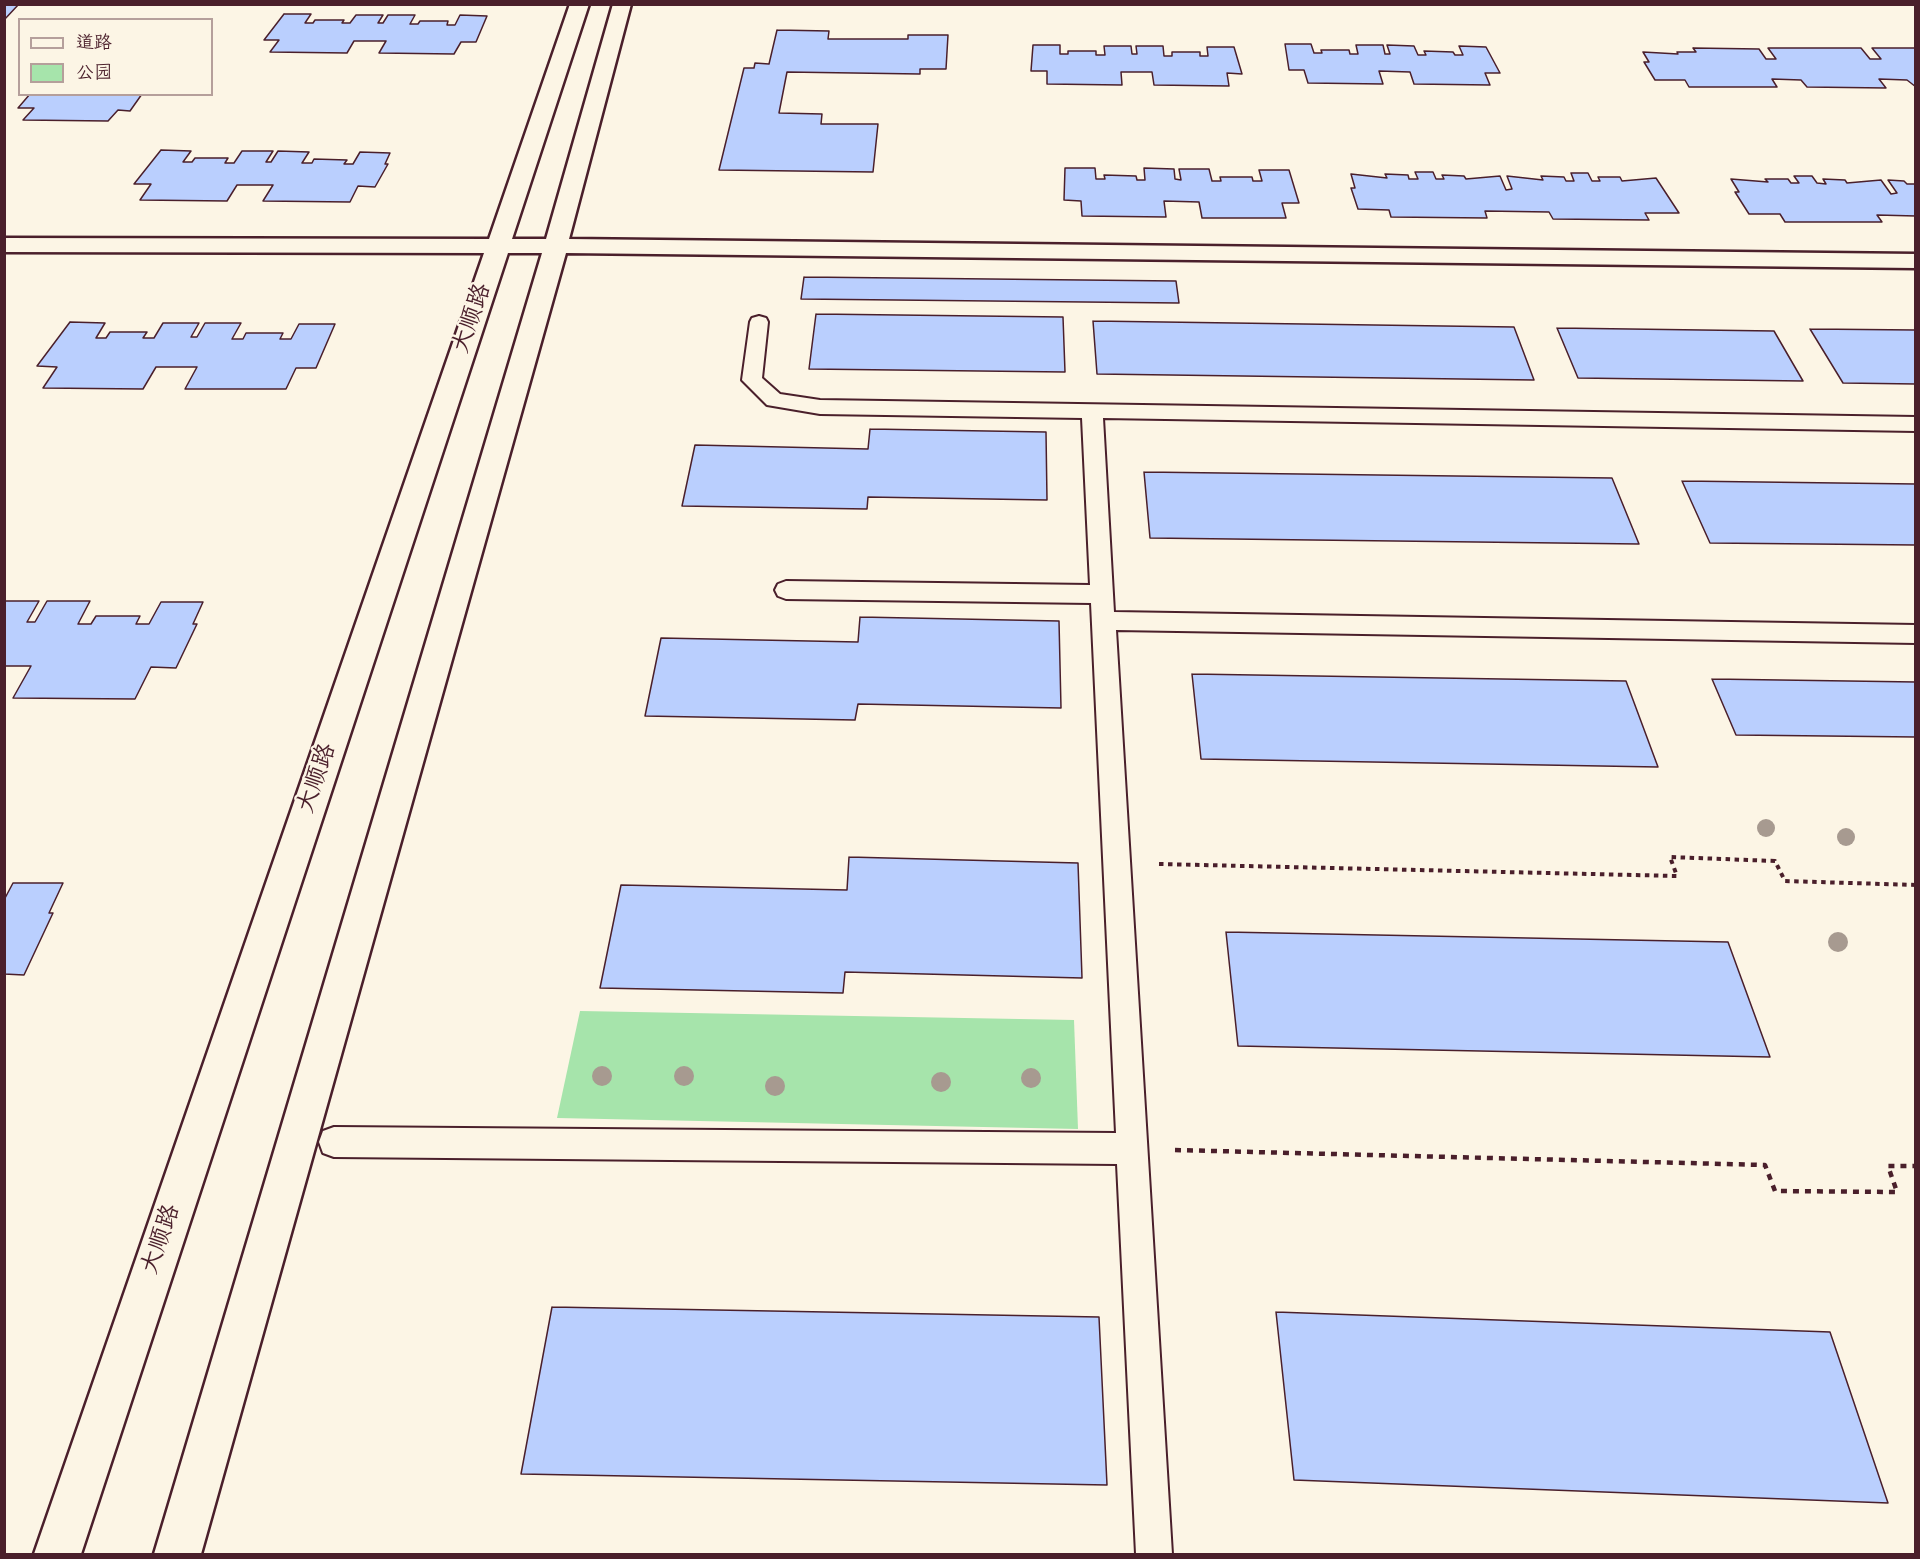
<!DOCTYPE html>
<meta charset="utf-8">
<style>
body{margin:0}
#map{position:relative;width:1920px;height:1559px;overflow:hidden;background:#fcf5e5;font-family:"Indie Flower","LXGW WenKai TC",sans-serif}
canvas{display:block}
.frame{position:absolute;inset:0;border:6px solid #4a1f2b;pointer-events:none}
.legend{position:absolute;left:18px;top:18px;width:195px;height:78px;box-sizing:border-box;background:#fcf5e5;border:2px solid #b59f9b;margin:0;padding:8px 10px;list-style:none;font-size:18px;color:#4a1f2b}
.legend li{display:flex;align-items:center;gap:12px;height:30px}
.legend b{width:30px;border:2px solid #b59f9b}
</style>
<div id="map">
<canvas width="1920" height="1559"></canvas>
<div class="frame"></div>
<ul class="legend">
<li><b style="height:8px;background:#fcf5e5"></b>道路</li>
<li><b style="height:16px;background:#a6e4ab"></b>公园</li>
</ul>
</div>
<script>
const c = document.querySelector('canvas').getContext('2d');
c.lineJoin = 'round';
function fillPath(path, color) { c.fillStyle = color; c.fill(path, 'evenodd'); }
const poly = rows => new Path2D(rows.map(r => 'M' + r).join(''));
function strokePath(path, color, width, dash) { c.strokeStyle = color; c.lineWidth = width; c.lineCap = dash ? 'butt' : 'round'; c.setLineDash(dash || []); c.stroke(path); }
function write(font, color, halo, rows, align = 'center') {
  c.font = font + ' "Indie Flower","LXGW WenKai TC",sans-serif'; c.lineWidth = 4.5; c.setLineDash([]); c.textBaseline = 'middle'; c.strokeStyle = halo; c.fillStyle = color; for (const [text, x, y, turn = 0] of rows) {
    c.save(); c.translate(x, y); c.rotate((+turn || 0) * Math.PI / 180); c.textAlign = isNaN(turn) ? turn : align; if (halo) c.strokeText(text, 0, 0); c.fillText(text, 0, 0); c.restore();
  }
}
fillPath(poly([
 [580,1011,1074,1020,1078,1129,557,1118]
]), '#a6e4ab');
const building = poly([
 [4,4,19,4,4,20,4,4],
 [284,14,311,14,305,23,313,23,315,20,344,20,342,23,350,23,356,15,383,15,378,23,383,23,388,15,415,15,410,24,418,24,420,21,448,21,447,25,455,25,460,15,487,16,476,42,461,42,454,54,379,53,386,41,354,41,347,53,270,52,279,40,264,40,284,14],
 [777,30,829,31,828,39,908,39,908,35,948,35,946,69,920,69,920,74,787,72,779,113,822,114,821,124,878,124,873,172,719,170,744,68,754,68,755,63,769,64,777,30],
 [1285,44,1311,44,1314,53,1322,53,1321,50,1349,50,1350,54,1358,54,1356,45,1383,45,1385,54,1390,54,1387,45,1414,46,1418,55,1426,55,1424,51,1453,52,1455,55,1463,55,1459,46,1486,47,1500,73,1485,73,1490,85,1414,84,1410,72,1379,71,1383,84,1308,83,1304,70,1289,70,1285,44],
 [1033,45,1060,45,1060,54,1068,54,1068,51,1096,51,1096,55,1105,55,1104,46,1131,46,1132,54,1137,54,1136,46,1163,46,1164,56,1172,56,1172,52,1200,52,1200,56,1208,56,1207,47,1234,47,1242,74,1227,73,1229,86,1154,85,1152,72,1121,72,1122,85,1047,84,1047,71,1031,71,1033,45],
 [1693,48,1759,49,1766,59,1776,59,1768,48,1861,48,1870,59,1881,59,1872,48,1916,48,1916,87,1907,80,1879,79,1886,88,1807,87,1801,80,1772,79,1777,87,1689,87,1685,80,1655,80,1644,62,1649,62,1643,52,1678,54,1677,52,1696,52,1693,48],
 [30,94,142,94,130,111,118,110,108,121,23,120,34,108,18,108,30,94],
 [161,150,191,151,183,162,192,162,195,158,228,158,225,163,234,163,242,151,273,151,266,162,271,162,278,151,309,152,302,163,312,163,314,159,347,160,344,164,353,164,360,152,390,153,385,164,388,164,375,187,358,186,350,202,263,201,273,185,237,185,227,201,140,200,151,184,134,184,161,150],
 [1065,168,1095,168,1096,179,1105,179,1104,175,1136,176,1137,180,1145,180,1144,168,1174,169,1175,179,1181,180,1179,169,1209,169,1212,181,1221,181,1220,177,1252,177,1253,181,1262,181,1259,170,1289,170,1299,203,1282,203,1286,218,1202,218,1199,202,1164,201,1166,217,1082,216,1081,201,1064,200,1065,168],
 [1415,172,1433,172,1436,179,1444,179,1442,175,1464,176,1466,179,1500,176,1506,190,1512,189,1507,176,1543,180,1541,176,1564,177,1566,181,1574,181,1571,173,1588,173,1592,181,1600,181,1598,177,1620,177,1622,181,1656,178,1679,213,1645,213,1649,220,1553,219,1549,212,1485,211,1487,218,1391,217,1389,210,1358,209,1351,188,1355,188,1351,174,1387,178,1385,174,1408,175,1409,179,1418,179,1415,172],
 [1794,176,1812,176,1817,183,1826,184,1823,179,1845,180,1847,183,1881,180,1891,194,1897,193,1888,180,1904,181,1907,184,1916,184,1916,216,1877,215,1882,222,1785,222,1780,214,1749,214,1735,192,1739,192,1731,179,1768,182,1765,179,1788,179,1791,183,1799,183,1794,176],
 [804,277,1176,281,1179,303,801,299,804,277],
 [816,314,1063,317,1065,372,809,369,816,314],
 [1093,321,1514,327,1534,380,1097,374,1093,321],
 [70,322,105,323,96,338,106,338,110,332,147,332,143,338,154,338,163,323,199,323,191,337,197,337,205,323,241,323,232,339,243,339,246,333,283,333,280,339,291,339,299,324,335,324,316,368,296,368,286,389,185,389,197,367,156,367,143,389,43,388,57,367,37,366,70,322],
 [1557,328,1774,331,1803,381,1578,378,1557,328],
 [1810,329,1916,330,1916,384,1843,383,1810,329],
 [870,429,1046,432,1047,500,868,497,867,509,682,506,695,445,868,449,870,429],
 [1144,472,1612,478,1639,544,1150,538,1144,472],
 [1682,481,1916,484,1916,545,1710,543,1682,481],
 [4,601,39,601,27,622,35,622,47,601,90,601,78,624,91,624,96,616,140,616,136,624,149,624,161,602,203,602,193,624,197,624,176,668,151,667,135,699,13,698,31,666,4,666,4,601],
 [860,617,1059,621,1061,708,858,704,855,720,645,716,661,638,858,642,860,617],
 [1192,674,1626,681,1658,767,1201,759,1192,674],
 [1712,679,1916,682,1916,737,1736,735,1712,679],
 [849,857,1078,863,1082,978,845,972,843,993,600,988,621,885,847,890,849,857],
 [13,883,63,883,49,913,53,913,24,975,4,974,4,900,13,883],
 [1226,932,1728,942,1770,1057,1238,1046,1226,932],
 [552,1307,1099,1317,1107,1485,521,1474,552,1307],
 [1276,1312,1830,1332,1888,1503,1294,1480,1276,1312]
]);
fillPath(building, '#bacffe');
strokePath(building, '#4a1f2b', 1.5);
const lane = poly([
 [759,316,766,318,768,322,762,378,780,394,820,400,1916,417,1916,431,1103,418,1114,612,1916,625,1916,643,1116,630,1172,1554,1136,1554,1117,1164,334,1157,323,1153,319,1142,323,1131,334,1127,1116,1133,1091,603,786,599,778,596,775,590,778,584,786,581,1090,585,1082,418,820,414,767,405,742,380,750,322,752,318,759,316]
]);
const secondary = poly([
 [570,4,589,4,512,239,546,239,613,4,631,4,569,239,1916,254,1916,268,566,253,201,1554,154,1554,542,253,508,253,81,1554,34,1554,484,253,4,252,4,238,489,239,570,4]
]);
strokePath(lane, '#4a1f2b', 4);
strokePath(secondary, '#4a1f2b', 5);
strokePath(poly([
 [1159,864,1677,876,1670,857,1775,861,1785,881,1916,885]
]), '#4a1f2b', 4, [4.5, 4.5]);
strokePath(poly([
 [1175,1150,1765,1165,1775,1191,1897,1192,1888,1166,1916,1166]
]), '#4a1f2b', 4.5, [6, 6]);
fillPath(lane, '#fcf5e5');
fillPath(secondary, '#fcf5e5');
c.fillStyle = '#a79a90';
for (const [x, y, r] of [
 [1766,828,9],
 [1846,837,9],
 [1838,942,10],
 [602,1076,10],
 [684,1076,10],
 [1031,1078,10],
 [941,1082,10],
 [775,1086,10]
]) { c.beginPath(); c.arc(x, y, r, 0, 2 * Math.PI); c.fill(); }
write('24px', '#4a1f2b', '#fcf5e5', [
 ["大顺路",474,319,-71],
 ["大顺路",319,779,-71],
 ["大顺路",163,1240,-71]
]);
</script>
